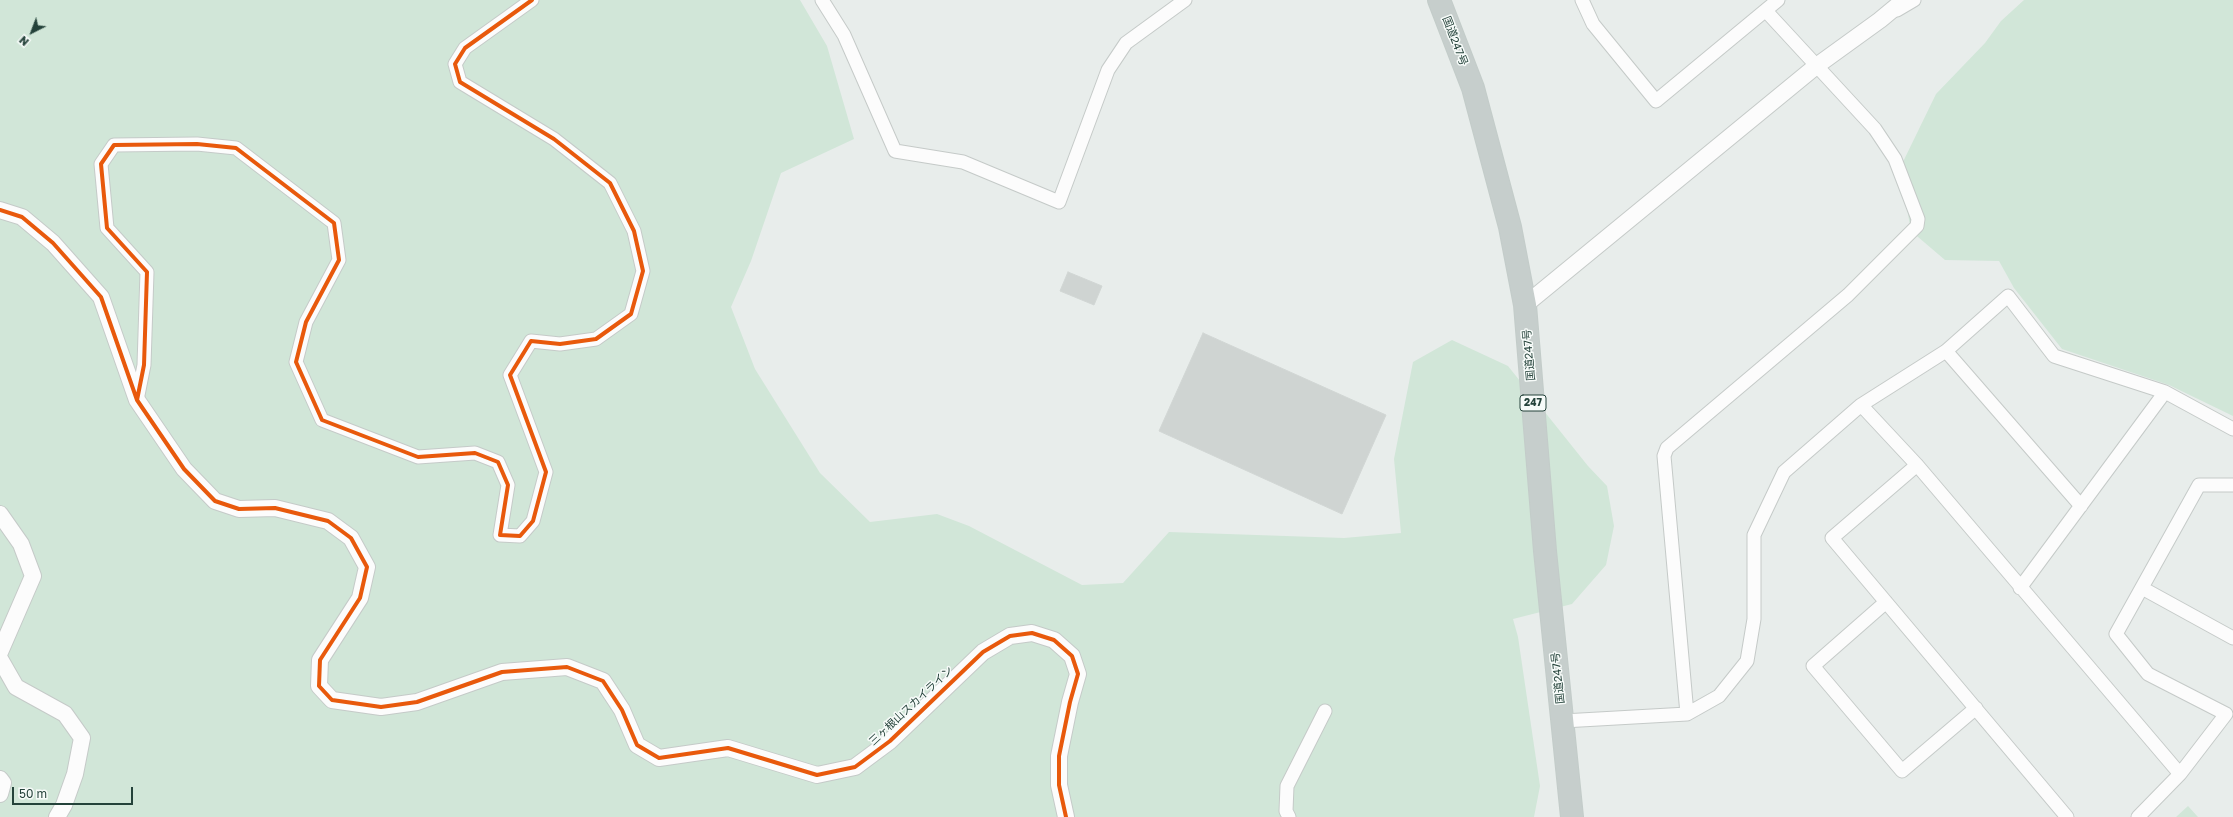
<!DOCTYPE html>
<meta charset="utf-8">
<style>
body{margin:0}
#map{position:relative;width:2233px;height:817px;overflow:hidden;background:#e8edeb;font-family:"Golos Text",sans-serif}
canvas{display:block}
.north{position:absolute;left:12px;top:12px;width:40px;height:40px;-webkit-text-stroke:3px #f7fbf9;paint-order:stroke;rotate:222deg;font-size:11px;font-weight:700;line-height:16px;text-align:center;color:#24423a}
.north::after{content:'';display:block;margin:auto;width:14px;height:18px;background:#24423a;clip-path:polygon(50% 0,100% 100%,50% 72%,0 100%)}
.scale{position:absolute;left:12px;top:787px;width:121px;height:18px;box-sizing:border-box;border:2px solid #24423a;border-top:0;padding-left:5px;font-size:12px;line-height:14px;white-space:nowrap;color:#24423a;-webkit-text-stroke:3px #f7fbf9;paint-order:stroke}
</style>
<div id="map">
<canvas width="2233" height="817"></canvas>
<div class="north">N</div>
<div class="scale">50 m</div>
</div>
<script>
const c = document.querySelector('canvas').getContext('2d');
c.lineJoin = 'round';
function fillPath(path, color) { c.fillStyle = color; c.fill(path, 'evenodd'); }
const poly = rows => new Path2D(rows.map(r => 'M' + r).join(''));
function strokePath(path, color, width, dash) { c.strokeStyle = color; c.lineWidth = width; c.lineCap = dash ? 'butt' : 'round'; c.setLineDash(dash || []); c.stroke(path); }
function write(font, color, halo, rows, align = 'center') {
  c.font = font + ' "Golos Text","Noto Sans JP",sans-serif'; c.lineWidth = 3; c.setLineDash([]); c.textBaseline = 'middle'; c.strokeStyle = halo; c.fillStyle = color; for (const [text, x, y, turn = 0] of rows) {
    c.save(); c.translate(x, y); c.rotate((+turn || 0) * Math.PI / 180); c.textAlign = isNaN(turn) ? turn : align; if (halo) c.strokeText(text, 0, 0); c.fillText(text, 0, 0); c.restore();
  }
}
fillPath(poly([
 [0,0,800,0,827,46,854,139,781,173,751,261,731,307,755,369,820,473,870,522,937,514,969,526,1082,585,1123,583,1169,532,1344,538,1401,533,1394,459,1413,362,1452,340,1508,366,1588,466,1607,486,1614,526,1606,565,1572,604,1513,619,1518,637,1540,786,1534,817,0,817],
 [2024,0,2233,0,2233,416,2169,385,2062,349,2014,288,1999,261,1945,260,1911,231,1900,168,1936,94,1985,43,2001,21],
 [2188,806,2198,817,2176,817]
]), '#d1e6d8');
const building = poly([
 [1068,272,1102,286,1094,305,1060,291,1068,272],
 [1203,333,1386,415,1342,514,1159,431,1203,333]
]);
fillPath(building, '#cfd4d2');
strokePath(building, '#d1d6d4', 1);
const minor = poly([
 [822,0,844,35,895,151,963,162,1059,202,1108,70,1126,43,1185,0],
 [1582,0,1593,24,1656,101,1778,0],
 [1897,10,1914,0],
 [1946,351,2081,506],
 [137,400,144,365,147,272,107,228,101,164,114,145,197,144,236,148,334,223,339,260,306,322,296,362,322,420,418,457,475,453,498,462,508,485,500,535,520,536,533,521,546,472,510,375,531,341,560,344,596,339,631,314,643,271,634,231,610,183,554,139,460,82,455,64,465,48,532,0],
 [1861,405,1917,465,2180,774,2138,817],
 [1917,465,1832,538,2067,817],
 [2020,588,2165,392],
 [2142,588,2233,638],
 [1886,602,1813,666,1902,771,1976,708],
 [1687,714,1664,456,1667,448,1848,295,1917,226,1918,219,1895,159,1875,129,1766,11],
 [1563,721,1687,714,1719,696,1747,661,1754,619,1754,535,1784,472,1861,405,1946,351,2008,296,2054,356,2165,392,2233,429],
 [2180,774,2226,714,2148,674,2116,634,2199,485,2233,485],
 [1289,817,1286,811,1287,786,1325,711]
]);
const tertiary = poly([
 [0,210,22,217,53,243,101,297,137,400,184,469,215,501,239,509,275,508,328,521,351,538,367,567,360,598,320,660,319,686,332,700,381,707,417,702,502,672,567,667,603,681,622,710,637,745,659,758,728,748,817,775,855,767,890,741,983,652,1010,636,1032,633,1054,640,1072,656,1078,674,1070,702,1059,756,1059,785,1066,817],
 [1525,305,1815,67,1880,20,1904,0],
 [0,514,21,544,33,576,0,652],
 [0,659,16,687,65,714,82,738,75,774,64,805,57,817],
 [0,779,3,783,0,794]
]);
const trunk = poly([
 [1439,0,1473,88,1510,227,1525,305,1545,551,1572,817]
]);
strokePath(minor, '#c5cac8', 15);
strokePath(tertiary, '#c5cac8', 18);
strokePath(trunk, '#c3ccc9', 24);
strokePath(minor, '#fcfcfc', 13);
strokePath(tertiary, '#fcfcfc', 16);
strokePath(trunk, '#c6cecc', 22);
strokePath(poly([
 [0,210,22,217,53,243,101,297,137,400,184,469,215,501,239,509,275,508,328,521,351,538,367,567,360,598,320,660,319,686,332,700,381,707,417,702,502,672,567,667,603,681,622,710,637,745,659,758,728,748,817,775,855,767,890,741,983,652,1010,636,1032,633,1054,640,1072,656,1078,674,1070,702,1059,756,1059,785,1066,817],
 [137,400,144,365,147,272,107,228,101,164,114,145,197,144,236,148,334,223,339,260,306,322,296,362,322,420,418,457,475,453,498,462,508,485,500,535,520,536,533,521,546,472,510,375,531,341,560,344,596,339,631,314,643,271,634,231,610,183,554,139,460,82,455,64,465,48,532,0]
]), '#e8590c', 4);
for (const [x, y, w] of [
 [1533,403,26]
]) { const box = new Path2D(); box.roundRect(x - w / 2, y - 8, w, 16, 3); c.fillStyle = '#f7fbf9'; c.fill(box); strokePath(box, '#24423a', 1); }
write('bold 10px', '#24423a', null, [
 ["247",1533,403]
]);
write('11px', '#24423a', '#f7fbf9', [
 ["国道247号",1455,41,69],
 ["国道247号",1529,355,-95],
 ["国道247号",1558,678,-96],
 ["三ヶ根山スカイライン",911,706,-43]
]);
</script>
